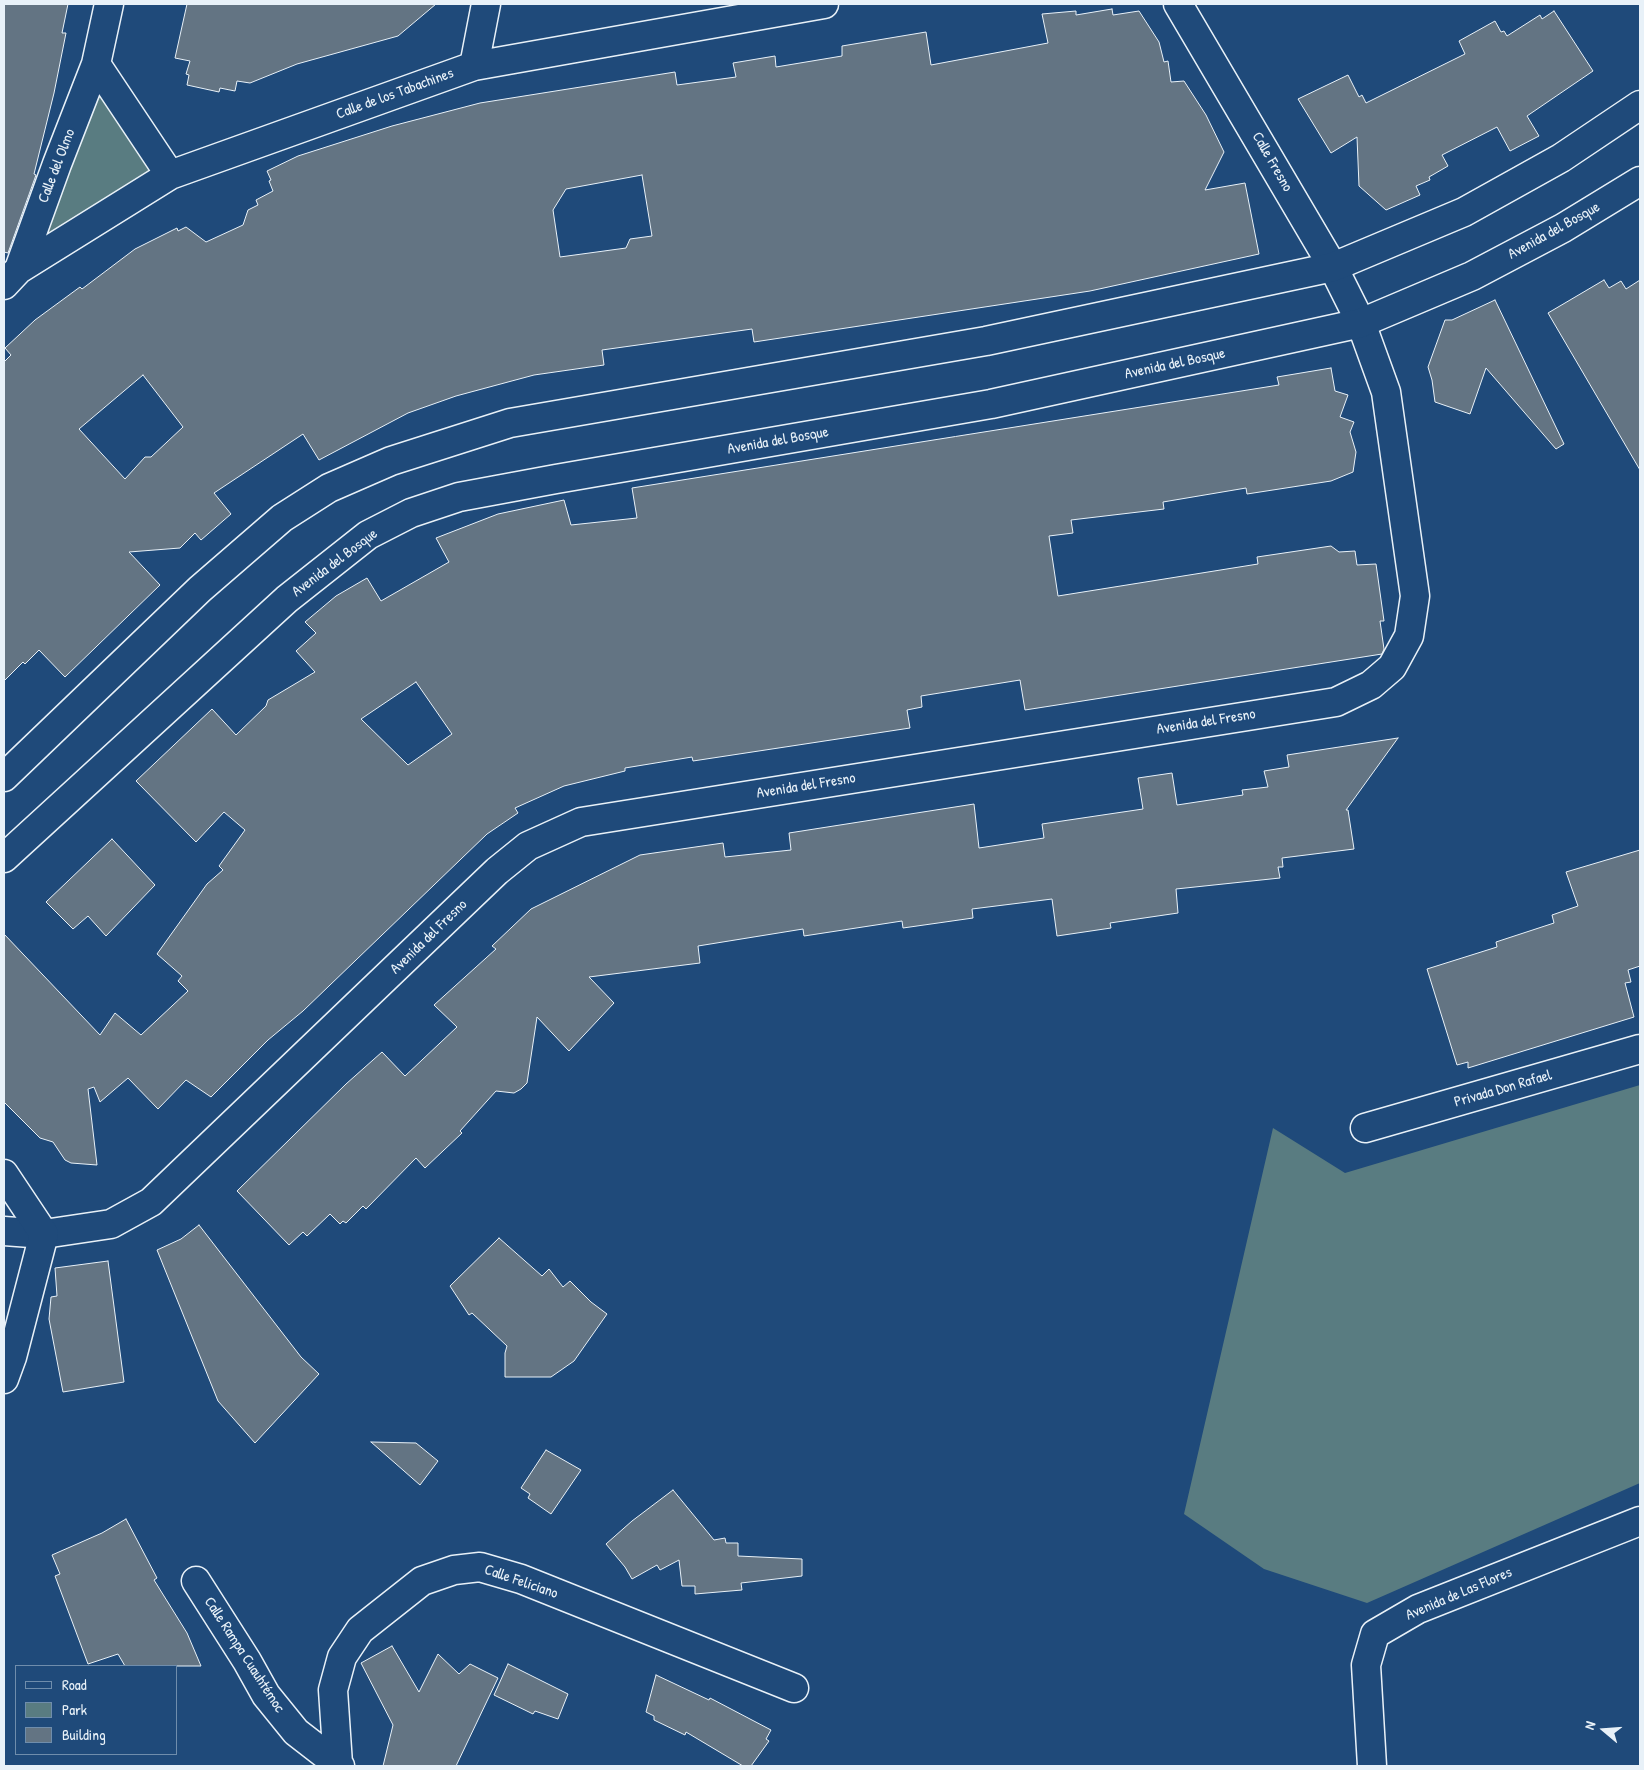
<!DOCTYPE html>
<meta charset="utf-8">
<style>
body{margin:0}
#map{position:relative;width:1644px;height:1770px;overflow:hidden;background:#1f4a7a;font-family:"Patrick Hand",sans-serif}
canvas{display:block}
.frame{position:absolute;inset:0;border:5px solid #e8f1f8;pointer-events:none}
.legend{position:absolute;left:15px;top:1665px;width:162px;height:90px;box-sizing:border-box;background:#1f4a7a;border:1px solid #6f8dac;margin:0;padding:6px 9px;list-style:none;font-size:15px;color:#e8f1f8}
.legend li{display:flex;align-items:center;gap:10px;height:25px}
.legend b{width:25px;border:1px solid #6f8dac}
.north{position:absolute;left:1579px;top:1705px;width:50px;height:50px;-webkit-text-stroke:4px #1f4a7a;paint-order:stroke;rotate:288deg;font-size:14px;font-weight:700;line-height:20px;text-align:center;color:#e8f1f8}
.north::after{content:'';display:block;margin:auto;width:18px;height:22px;background:#e8f1f8;clip-path:polygon(50% 0,100% 100%,50% 72%,0 100%)}
</style>
<div id="map">
<canvas width="1644" height="1770"></canvas>
<div class="frame"></div>
<ul class="legend">
<li><b style="height:6px;background:#1f4a7a"></b>Road</li>
<li><b style="height:14px;background:#597c81"></b>Park</li>
<li><b style="height:14px;background:#637483"></b>Building</li>
</ul>
<div class="north">N</div>
</div>
<script>
const c = document.querySelector('canvas').getContext('2d');
c.lineJoin = 'round';
function fillPath(path, color) { c.fillStyle = color; c.fill(path, 'evenodd'); }
const poly = rows => new Path2D(rows.map(r => 'M' + r).join(''));
function strokePath(path, color, width, dash) { c.strokeStyle = color; c.lineWidth = width; c.lineCap = dash ? 'butt' : 'round'; c.setLineDash(dash || []); c.stroke(path); }
function write(font, color, halo, rows, align = 'center') {
  c.font = font + ' "Patrick Hand",sans-serif'; c.lineWidth = 4; c.setLineDash([]); c.textBaseline = 'middle'; c.strokeStyle = halo; c.fillStyle = color; for (const [text, x, y, turn = 0] of rows) {
    c.save(); c.translate(x, y); c.rotate((+turn || 0) * Math.PI / 180); c.textAlign = isNaN(turn) ? turn : align; if (halo) c.strokeText(text, 0, 0); c.fillText(text, 0, 0); c.restore();
  }
}
fillPath(poly([
 [96,64,170,175,19,269],
 [1640,1085,1640,1483,1367,1603,1264,1569,1184,1514,1273,1128,1345,1173]
]), '#597c81');
const building = poly([
 [4,4,68,4,62,33,66,33,54,93,34,174,36,175,8,253,4,252,4,4],
 [187,4,436,4,398,36,297,64,250,83,237,81,235,91,220,88,219,92,187,85,189,75,186,74,190,61,175,58,187,4],
 [1112,9,1113,15,1139,11,1159,42,1164,62,1168,61,1171,82,1184,81,1206,115,1224,152,1205,190,1245,183,1259,254,1090,291,754,342,752,329,602,350,604,365,534,375,456,396,408,413,319,460,303,434,214,493,231,514,201,540,195,533,180,548,129,552,160,585,65,677,39,650,25,664,23,662,4,681,4,362,11,355,5,348,35,320,80,287,82,289,135,249,177,228,178,231,186,227,206,242,243,225,248,210,258,205,256,200,273,191,269,181,271,180,267,171,298,156,392,126,480,103,675,72,677,85,736,77,733,63,775,56,776,67,842,56,842,46,926,32,931,65,1048,43,1042,14,1076,11,1076,15,1112,9],
 [642,175,652,236,630,239,626,248,560,257,553,210,566,189,642,175],
 [143,375,183,427,151,457,145,457,125,479,79,429,143,375],
 [1554,11,1593,71,1527,116,1539,136,1510,151,1497,127,1442,155,1448,166,1429,177,1430,180,1416,186,1420,195,1386,210,1359,186,1357,137,1331,153,1298,99,1348,75,1359,97,1362,95,1366,103,1465,54,1459,41,1495,21,1501,32,1504,31,1507,36,1540,15,1542,19,1554,11],
 [1604,280,1609,288,1621,281,1626,289,1640,280,1640,470,1548,313,1604,280],
 [1495,300,1564,444,1556,449,1486,368,1470,414,1435,402,1432,380,1428,367,1445,320,1452,320,1495,300],
 [1331,368,1335,391,1348,395,1340,417,1354,422,1350,432,1356,452,1353,472,1331,481,1247,494,1246,488,1163,502,1164,509,1071,520,1073,533,1049,536,1058,596,1258,564,1257,557,1331,546,1339,552,1355,551,1357,565,1376,564,1384,621,1380,621,1384,649,1382,654,1025,710,1020,680,921,696,922,707,907,710,910,728,693,761,692,757,625,768,625,771,564,786,515,808,518,813,487,834,303,1011,268,1040,211,1097,186,1080,158,1109,128,1078,100,1102,94,1087,88,1089,97,1165,71,1163,65,1160,53,1142,40,1138,4,1102,4,934,100,1035,115,1013,141,1035,188,991,178,981,182,976,157,954,207,884,223,870,219,866,245,830,224,812,196,842,136,781,212,709,236,735,266,706,268,700,315,672,296,651,316,633,305,622,336,596,367,578,381,601,449,562,436,538,498,514,564,500,571,525,637,518,632,488,1279,385,1277,377,1331,368],
 [416,682,452,734,408,765,361,719,416,682],
 [1398,738,1346,810,1348,810,1354,849,1282,858,1283,867,1278,867,1280,878,1176,889,1178,913,1110,923,1111,928,1057,936,1052,899,972,909,973,918,903,928,902,921,804,936,803,929,698,946,700,963,589,977,614,1003,569,1051,537,1017,527,1083,521,1089,514,1093,496,1091,460,1131,462,1133,425,1168,416,1158,366,1209,363,1206,346,1223,343,1221,340,1224,330,1214,307,1236,303,1232,289,1245,237,1191,346,1084,382,1052,405,1076,457,1027,434,1005,496,949,492,946,531,909,640,855,723,843,725,857,791,850,789,833,974,804,979,848,1044,838,1042,824,1143,809,1138,778,1172,773,1177,805,1243,795,1242,790,1268,787,1264,771,1289,767,1287,755,1398,738],
 [112,839,155,885,106,936,88,916,73,929,46,902,112,839],
 [1640,850,1640,966,1628,970,1631,982,1625,983,1634,1017,1468,1068,1468,1062,1457,1065,1427,969,1497,947,1496,942,1554,923,1552,915,1578,906,1566,872,1640,850],
 [199,1225,301,1357,319,1374,255,1443,218,1401,157,1250,181,1239,199,1225],
 [499,1238,542,1276,549,1269,563,1287,570,1281,591,1302,607,1314,574,1361,551,1377,505,1377,505,1353,507,1346,472,1313,469,1315,450,1286,499,1238],
 [108,1261,124,1382,63,1392,49,1319,51,1297,57,1296,55,1268,108,1261],
 [371,1442,416,1443,438,1461,420,1485,371,1442],
 [546,1450,581,1470,551,1514,528,1498,530,1494,521,1488,546,1450],
 [673,1490,714,1540,725,1538,726,1543,738,1543,738,1556,802,1559,802,1576,741,1583,742,1590,695,1594,695,1586,682,1586,679,1560,660,1570,657,1565,632,1579,625,1567,606,1544,632,1521,673,1490],
 [126,1519,157,1578,154,1580,187,1633,201,1666,125,1666,118,1654,88,1664,55,1576,60,1574,52,1555,102,1533,126,1519],
 [392,1646,419,1692,438,1654,459,1674,470,1664,498,1678,456,1766,383,1766,393,1725,361,1663,392,1646],
 [508,1664,568,1694,558,1719,535,1711,533,1714,494,1695,508,1664],
 [656,1675,709,1700,710,1698,771,1730,766,1739,769,1741,751,1766,743,1766,686,1732,685,1735,654,1720,654,1716,646,1712,656,1675]
]);
fillPath(building, '#637483');
strokePath(building, '#e8f1f8', 1);
const street = poly([
 [109,4,96,64,170,175],
 [474,66,486,4],
 [19,269,57,164,96,64],
 [4,285,19,269,170,175,474,66,824,4],
 [1365,1128,1640,1049],
 [4,1231,44,1234,111,1224,151,1202,497,871,528,846,581,822,1336,702,1371,685,1392,667,1409,636,1415,596,1386,392,1361,323,1333,267,1178,4],
 [196,1581,247,1661,266,1695,296,1732,340,1766],
 [338,1764,333,1690,342,1657,360,1630,422,1581,454,1570,480,1567,521,1579,794,1688],
 [1372,1766,1366,1665,1375,1634,1418,1609,1640,1521]
]);
const secondary = poly([
 [4,777,200,589,282,518,329,488,391,461,510,423,986,341,1333,267,1464,212,1561,158,1640,105],
 [4,858,287,599,368,535,411,513,459,497,556,479,991,404,1361,323,1472,276,1563,228,1640,181],
 [4,1174,44,1234,12,1357,4,1379]
]);
strokePath(street, '#e8f1f8', 31);
strokePath(secondary, '#e8f1f8', 31);
strokePath(street, '#1f4a7a', 28);
strokePath(secondary, '#1f4a7a', 28);
write('15px', '#e8f1f8', '#1f4a7a', [
 ["Calle de los Tabachines",395,94,-20],
 ["Calle Fresno",1272,162,60],
 ["Calle del Olmo",57,166,-69],
 ["Avenida del Bosque",1554,231,-29],
 ["Avenida del Bosque",1175,364,-12],
 ["Avenida del Bosque",778,441,-10],
 ["Avenida del Bosque",335,563,-37],
 ["Avenida del Fresno",1206,722,-9],
 ["Avenida del Fresno",806,786,-9],
 ["Avenida del Fresno",429,937,-44],
 ["Privada Don Rafael",1503,1089,-16],
 ["Calle Feliciano",521,1582,19],
 ["Avenida de Las Flores",1459,1594,-23],
 ["Calle Rampa Cuauhtémoc",244,1655,57]
]);
</script>
